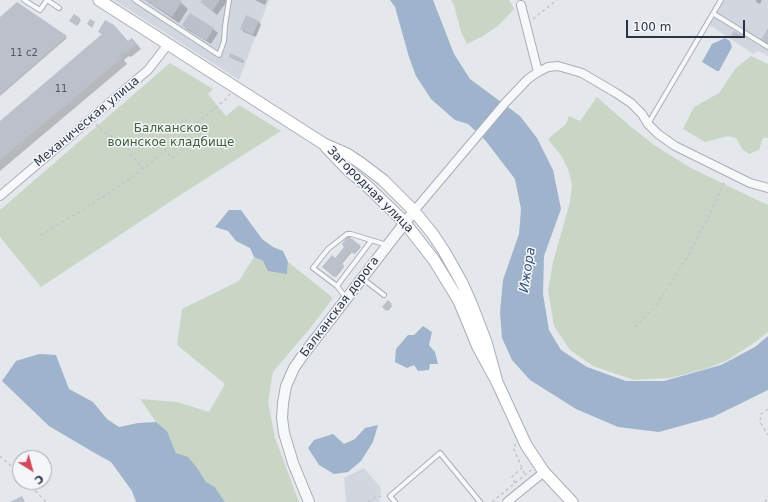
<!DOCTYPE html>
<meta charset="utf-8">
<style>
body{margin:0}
#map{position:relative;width:768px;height:502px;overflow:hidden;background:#e4e7ec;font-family:"DejaVu Sans",sans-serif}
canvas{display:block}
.north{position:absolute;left:12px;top:450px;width:40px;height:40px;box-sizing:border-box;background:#f4f6f9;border:1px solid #a4a8b1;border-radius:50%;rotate:143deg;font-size:11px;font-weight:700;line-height:16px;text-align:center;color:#2b3445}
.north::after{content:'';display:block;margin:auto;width:14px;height:18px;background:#d1495b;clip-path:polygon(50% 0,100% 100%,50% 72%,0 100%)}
.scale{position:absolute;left:626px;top:20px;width:119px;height:18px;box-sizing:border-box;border:2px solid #2b3445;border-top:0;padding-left:5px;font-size:12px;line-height:14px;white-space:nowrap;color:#2b3445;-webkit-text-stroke:3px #f4f6f9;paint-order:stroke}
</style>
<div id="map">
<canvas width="768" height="502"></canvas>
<div class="north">С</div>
<div class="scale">100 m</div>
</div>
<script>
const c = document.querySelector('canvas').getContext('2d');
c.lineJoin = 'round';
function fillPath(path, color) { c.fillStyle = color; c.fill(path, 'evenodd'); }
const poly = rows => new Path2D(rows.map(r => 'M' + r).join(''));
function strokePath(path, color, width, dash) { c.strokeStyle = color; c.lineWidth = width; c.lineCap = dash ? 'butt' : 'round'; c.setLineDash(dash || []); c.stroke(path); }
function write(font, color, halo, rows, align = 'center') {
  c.font = font + ' "DejaVu Sans",sans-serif'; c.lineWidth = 3; c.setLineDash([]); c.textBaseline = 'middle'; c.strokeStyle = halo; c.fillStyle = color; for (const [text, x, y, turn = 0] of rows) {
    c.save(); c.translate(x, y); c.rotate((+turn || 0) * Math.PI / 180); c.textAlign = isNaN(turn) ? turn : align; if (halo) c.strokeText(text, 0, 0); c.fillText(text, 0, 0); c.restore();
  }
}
fillPath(poly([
 [114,0,269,0,239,80],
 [724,0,768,0,768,56,758,51,753,54,710,25],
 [364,468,381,488,379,502,346,502,344,478]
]), '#d2d6de');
fillPath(poly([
 [451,0,509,0,514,9,498,26,481,37,467,44,461,32,454,5],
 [751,56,768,64,768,138,763,138,759,150,749,154,742,149,736,138,728,136,705,142,683,129,694,107,719,93,736,68],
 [170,63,213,89,208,94,226,116,239,105,281,131,188,190,41,287,0,237,0,210],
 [597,97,631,127,657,147,691,168,755,199,768,205,768,332,758,340,728,360,705,369,670,378,634,380,593,366,570,350,554,326,548,290,553,262,570,202,572,184,568,169,562,157,548,139,566,124,569,116,580,121],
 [254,257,287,274,288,262,333,298,312,326,273,372,268,402,275,438,299,502,225,502,215,487,206,482,198,469,176,453,167,431,156,422,140,399,177,402,209,412,225,384,177,345,182,309,239,281]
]), '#c9d6c5');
fillPath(poly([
 [390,0,433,0,454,54,470,79,520,116,537,138,553,170,561,209,544,256,543,294,549,330,561,350,587,367,626,381,664,381,721,365,755,347,768,336,768,390,713,417,659,432,618,427,576,409,530,380,512,360,502,338,500,312,503,280,519,234,521,209,515,179,485,140,468,124,455,120,431,99,416,76,409,57,395,7],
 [725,38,730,41,732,47,719,71,717,71,702,62,712,44],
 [229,210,241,210,262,239,273,247,283,251,288,262,287,274,268,271,263,261,254,257,250,248,236,241,228,231,215,227],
 [423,326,432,332,429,345,435,352,438,364,430,364,429,370,418,371,414,365,407,368,395,362,396,349,408,335,414,335],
 [39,354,56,355,69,389,93,402,107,419,119,427,138,423,156,422,167,431,176,453,188,457,198,469,206,482,215,487,225,502,136,502,132,491,111,462,93,452,49,426,2,381,16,361],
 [378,425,373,442,361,461,348,472,334,474,319,465,308,448,314,440,333,434,344,444,355,439,365,428]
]), '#9fb4cc');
fillPath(poly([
 [145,0,178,0,188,9,179,23],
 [203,0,228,0,217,15,201,2],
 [255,0,267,0,265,5],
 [756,0,762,0,760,4,756,2],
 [17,3,67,38,0,96,0,19],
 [74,15,81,20,77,26,72,22],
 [259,22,261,25,256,37,244,32,241,29],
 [183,25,213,29,218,33,211,44,188,30],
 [99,32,128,42,137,44,141,49,131,57,129,56,124,60,127,64,0,171,0,122,103,35],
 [231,55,243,60,244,61,243,63,231,58,230,57],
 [349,237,361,247,355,254,352,252,342,264,344,267,336,277,323,267,335,260,346,247],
 [388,302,392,306,388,311,384,307]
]), '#0003');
fillPath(poly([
 [146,0,180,0,182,2,172,17],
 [202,0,220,0,212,11,200,2],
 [17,2,67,36,0,94,0,17],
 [190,13,214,28,206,41,182,25],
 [74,14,80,18,76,25,69,21],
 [246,15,259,21,253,35,240,29],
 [90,19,95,22,92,28,87,24],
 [105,20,114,25,128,41,132,38,137,44,126,53,124,52,120,55,122,58,0,160,0,121,102,34,98,32],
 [768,28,768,44,761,40],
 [734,31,741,35,738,39,731,35],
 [230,53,243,59,242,62,229,57],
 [348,236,360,245,354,254,350,251,341,263,344,265,334,277,322,267,332,255,335,258,344,247,342,244],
 [388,300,392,304,386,311,382,307],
 [22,496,25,502,10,502]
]), '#bbc0ca');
const service = poly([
 [24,0,40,10,47,0,59,8],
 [135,0,219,55,224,41,225,26,229,0],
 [714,14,768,47],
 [648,124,721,0],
 [363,279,384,295],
 [337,286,371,241],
 [346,298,337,286,313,268,328,249,347,234,351,234,387,245],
 [395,502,390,496,440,453,480,502]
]);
const minor = poly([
 [521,5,538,72],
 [0,196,148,70,159,56,168,44],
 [414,211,506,102,528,79,538,72,548,67,558,66,582,73,616,93,631,103,642,114,648,124,658,134,675,146,750,183,768,188],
 [507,502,544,472]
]);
const tertiary = poly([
 [309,502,293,463,284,433,282,418,283,403,286,386,294,368,303,355,414,211]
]);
const secondary = poly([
 [99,0,324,144,347,154,362,164,383,180,414,211,432,233,444,251,462,283,471,303,486,342,497,382],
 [326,147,349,171,366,185,392,210,405,223,434,260,450,286,459,301,478,347,497,382,526,445,544,472,572,502]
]);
strokePath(service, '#a9aeb7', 6);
strokePath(minor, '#a9aeb7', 10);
strokePath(tertiary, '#a9aeb7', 12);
strokePath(secondary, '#a9aeb7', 13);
strokePath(poly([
 [533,19,557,0],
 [185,119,199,135,172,158,158,142,185,119],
 [96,124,103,131,111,136,119,139,128,141,152,139,158,142],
 [192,127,225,100,230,94],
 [128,142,128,150,143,169],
 [41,235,105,196,143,169,165,151],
 [635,327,655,307,688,256,710,214,725,180],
 [768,409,761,414,760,422,768,435],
 [516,444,513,447,525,475],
 [0,456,20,474],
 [27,482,46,502],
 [515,483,512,477,515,474,522,468],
 [368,502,375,497,384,496],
 [492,502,531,470],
 [765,502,768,496]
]), '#c2c5cb', 1.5, [3, 3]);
strokePath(service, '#f7f8fa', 4);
strokePath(minor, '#f7f8fa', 8);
strokePath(tertiary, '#f7f8fa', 10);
strokePath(secondary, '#fff', 11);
write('10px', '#4f5766', null, [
 ["11 с2",24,53],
 ["11",61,89]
]);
write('12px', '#2b3445', '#f4f6f9', [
 ["Механическая улица",87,122,-40],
 ["Загородная улица",370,190,45],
 ["Балканская дорога",340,307,-53]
]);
write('12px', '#3f6138', '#f4f6f9', [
 ["Балканское",171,129],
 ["воинское кладбище",171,143]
]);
write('italic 13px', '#34527a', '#f4f6f9', [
 ["Ижора",528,270,-81]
]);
</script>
